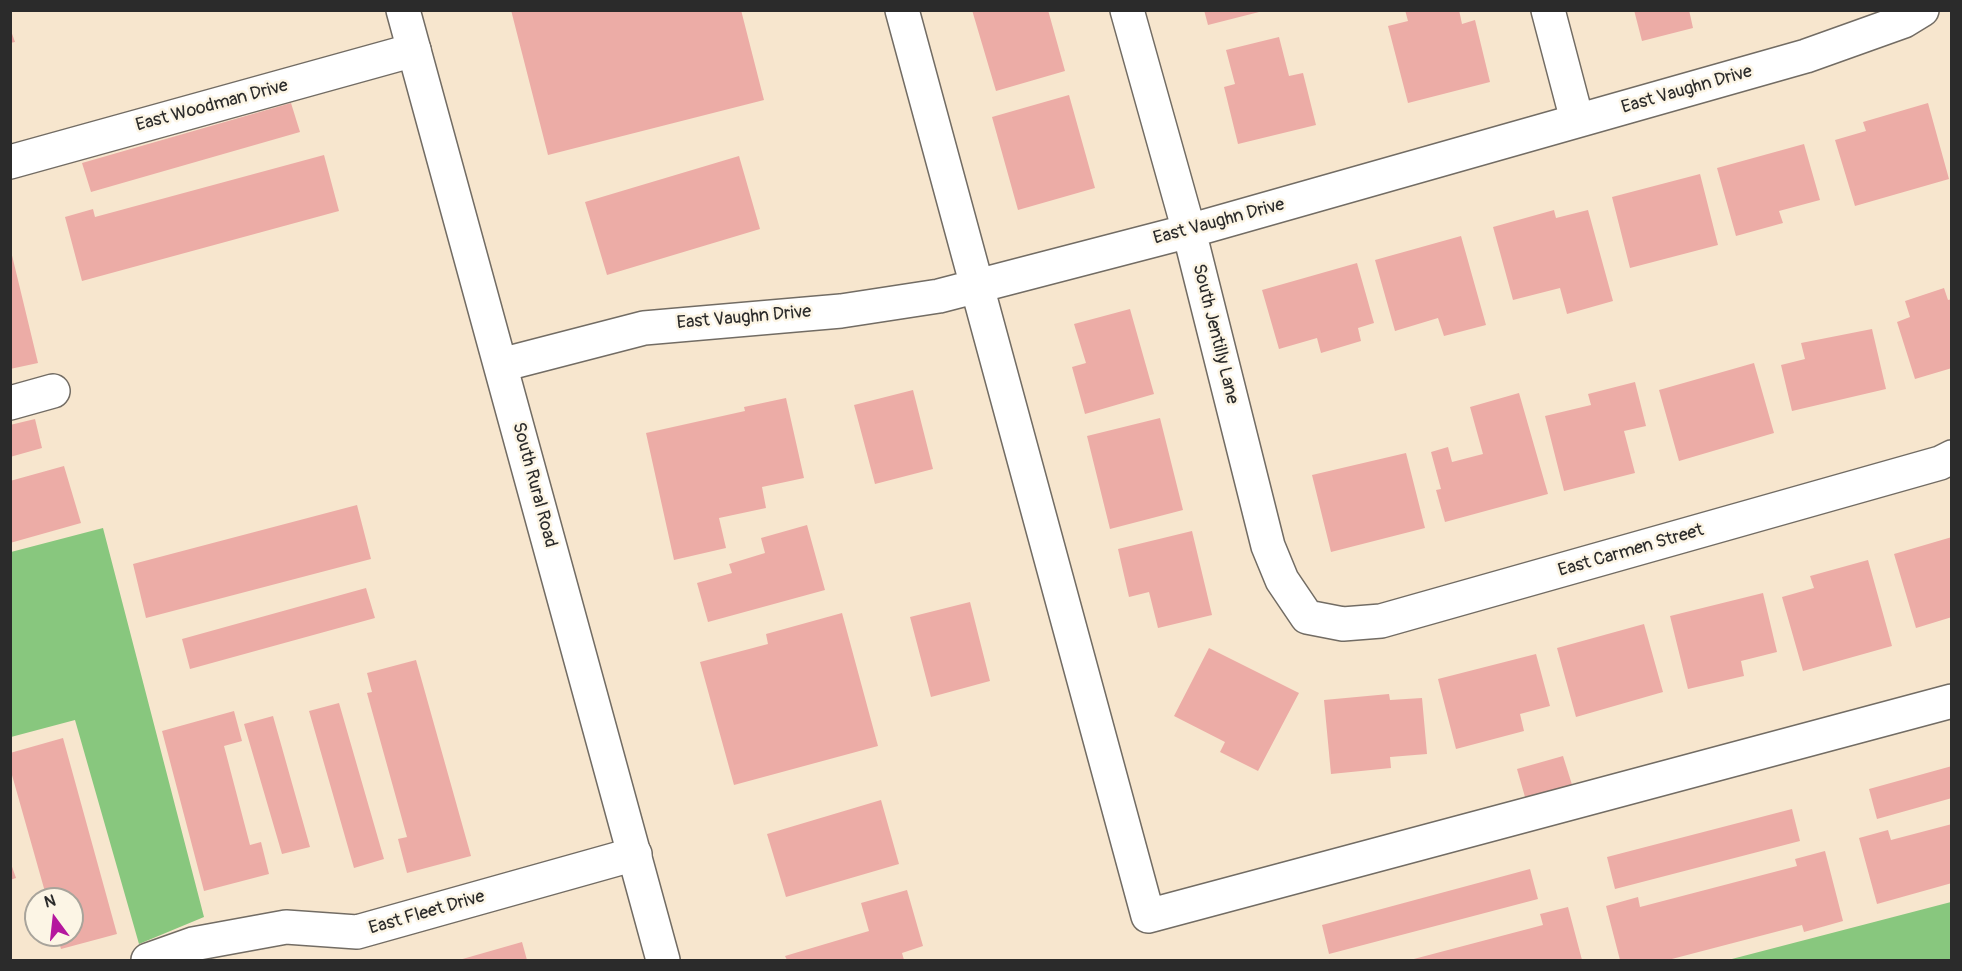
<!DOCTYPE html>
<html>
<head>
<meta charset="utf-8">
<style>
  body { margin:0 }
  #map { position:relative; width:1962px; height:971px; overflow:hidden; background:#f7e6ce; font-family:Pangolin,sans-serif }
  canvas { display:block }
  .frame { position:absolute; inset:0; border:12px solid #2b2b2b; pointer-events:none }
  .north { position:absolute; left:24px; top:887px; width:60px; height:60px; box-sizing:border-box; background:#fcf5e5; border:2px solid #a8a49b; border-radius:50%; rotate:345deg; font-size:16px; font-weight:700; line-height:24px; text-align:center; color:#2b2b2b }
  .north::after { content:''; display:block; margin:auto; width:21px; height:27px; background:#b5179e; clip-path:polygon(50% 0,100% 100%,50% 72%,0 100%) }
</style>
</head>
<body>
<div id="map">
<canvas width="1962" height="971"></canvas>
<div class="frame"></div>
<div class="north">N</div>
</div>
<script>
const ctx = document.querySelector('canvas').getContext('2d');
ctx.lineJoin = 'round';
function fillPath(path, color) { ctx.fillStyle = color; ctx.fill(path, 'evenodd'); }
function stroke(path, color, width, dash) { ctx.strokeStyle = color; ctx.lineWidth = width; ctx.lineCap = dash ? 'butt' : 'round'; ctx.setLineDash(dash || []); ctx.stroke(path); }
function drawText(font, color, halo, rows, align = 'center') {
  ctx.font = font + ' Pangolin,sans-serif'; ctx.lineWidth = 5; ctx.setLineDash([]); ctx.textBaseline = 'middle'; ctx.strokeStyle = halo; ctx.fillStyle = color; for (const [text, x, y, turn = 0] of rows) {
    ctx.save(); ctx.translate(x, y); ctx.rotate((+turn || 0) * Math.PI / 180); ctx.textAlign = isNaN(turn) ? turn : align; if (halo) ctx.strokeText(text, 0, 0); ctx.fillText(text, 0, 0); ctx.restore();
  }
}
const green = new Path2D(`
  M103,528L204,917L139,944L75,720L11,737V552Z
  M1951,902V960H1728Z`);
const building = new Path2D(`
  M511,10H741L764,100L548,155Z
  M972,10H1048L1065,71L996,91Z
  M1204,10H1263V11L1208,25Z
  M1405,10H1459L1462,24L1475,20L1490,82L1408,103L1388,26L1408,21Z
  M1634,10H1689L1693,28L1642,41Z
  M10,28L15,42L10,43Z
  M1279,37L1289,76L1303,73L1316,125L1238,144L1224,87L1235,84L1226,50Z
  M1069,95L1095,188L1018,210L992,117Z
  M291,103L300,132L91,192L82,163Z
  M1928,103L1949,179L1855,206L1835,140L1866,131L1863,122Z
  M1804,144L1820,200L1779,211L1783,223L1736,236L1717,168Z
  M324,155L339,211L82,281L65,217L93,209L95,217Z
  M739,156L760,229L607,275L585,202Z
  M1700,174L1718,245L1630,268L1612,197Z
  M1554,210L1556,218L1588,210L1613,301L1567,314L1560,288L1513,300L1493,227Z
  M1461,236L1486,325L1444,336L1438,318L1395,331L1375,260Z
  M10,247L38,363L10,369Z
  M1357,263L1374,323L1358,328L1361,341L1321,353L1317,338L1279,349L1262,290Z
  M1944,288L1948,300L1952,299V368L1915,379L1897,322L1910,317L1905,301Z
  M1130,309L1154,394L1085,414L1072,367L1086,363L1074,324Z
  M1872,329L1886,389L1792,411L1781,365L1805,359L1801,343Z
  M1754,363L1774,433L1679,461L1659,390Z
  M1635,382L1646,426L1624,431L1635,473L1564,491L1545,416L1591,405L1588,394Z
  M913,390L933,469L875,484L854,405Z
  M1519,393L1548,494L1445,522L1436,490L1441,489L1431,452L1448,447L1452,462L1483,454L1470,407Z
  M786,398L804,478L762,487L766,508L719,518L726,548L674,560L646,433L745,411L744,407Z
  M1160,418L1183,510L1110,529L1087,436Z
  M35,419L42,448L10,457V425Z
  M1406,453L1425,528L1331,552L1312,475Z
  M64,466L81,523L10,543V481Z
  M357,505L371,559L146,618L133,564Z
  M807,525L825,590L708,622L697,583L732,573L729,564L765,553L761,538Z
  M1192,531L1212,615L1158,628L1149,592L1129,597L1118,549Z
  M1952,537V617L1916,628L1894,554Z
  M1868,560L1892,646L1803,671L1782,597L1814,588L1810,576Z
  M366,588L375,618L190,669L182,639Z
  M1763,593L1777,652L1741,661L1744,676L1688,689L1670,616Z
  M970,602L990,681L931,697L910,617Z
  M842,613L878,746L734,785L700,662L768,644L766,634Z
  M1644,624L1663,692L1576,717L1557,648Z
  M1209,648L1299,693L1258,771L1220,752L1225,742L1174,716Z
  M1536,654L1550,706L1520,714L1524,731L1456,749L1438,679Z
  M416,660L471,856L407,873L398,839L407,837L367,693L372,692L367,673Z
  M1389,694L1390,700L1422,698L1427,754L1390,757L1391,768L1331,774L1324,700Z
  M339,703L384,859L354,868L309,711Z
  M234,711L242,741L224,746L250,845L261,842L269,874L204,891L162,731Z
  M273,716L310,847L282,854L244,724Z
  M63,738L117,934L61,949L57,935H72V899H47L10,768V753Z
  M1563,756L1574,791L1527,804L1517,769Z
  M1952,766V798L1877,819L1869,789Z
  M881,800L899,864L786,897L767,834Z
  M1792,809L1800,841L1615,889L1607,857Z
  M1952,824V883L1877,904L1859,838L1888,830L1891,840Z
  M1825,851L1843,921L1804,932L1802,925L1668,960H1620L1606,906L1638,897L1640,907L1797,866L1795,859Z
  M10,861L16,878L10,880Z
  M1530,869L1538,899L1329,954L1322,925Z
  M907,890L923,946L902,953L904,960H787L785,956L869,931L861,903Z
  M1568,907L1582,960H1410L1543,925L1540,914Z
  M522,942L527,960H459Z`);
const minor = new Path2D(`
  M902,10L1148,916L1952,701
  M1127,10L1189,231L1268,546L1282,580L1307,617L1343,624L1381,621L1940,463L1952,457
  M1548,10L1577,120
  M10,162L414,50
  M501,365L644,328L841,311L939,296L1189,231L1806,56L1904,21L1922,10
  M10,403L53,391
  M148,960L193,944L286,927L357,932L635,854`);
const major = new Path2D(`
  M403,10L663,960`);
const streetNames = [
  ["East Vaughn Drive",1687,90,-16],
  ["East Woodman Drive",212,106,-15],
  ["East Vaughn Drive",1219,222,-15],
  ["East Vaughn Drive",744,318,-5],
  ["South Jentilly Lane",1215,334,76],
  ["South Rural Road",534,485,75],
  ["East Carmen Street",1631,551,-16],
  ["East Fleet Drive",427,913,-16]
];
fillPath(green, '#88c77e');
fillPath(building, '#ecaca6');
stroke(minor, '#726c64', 36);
stroke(major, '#726c64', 36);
stroke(minor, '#fff', 33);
stroke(major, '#fff', 33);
drawText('18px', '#2b2b2b', '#fcf5e5', streetNames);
</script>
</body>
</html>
